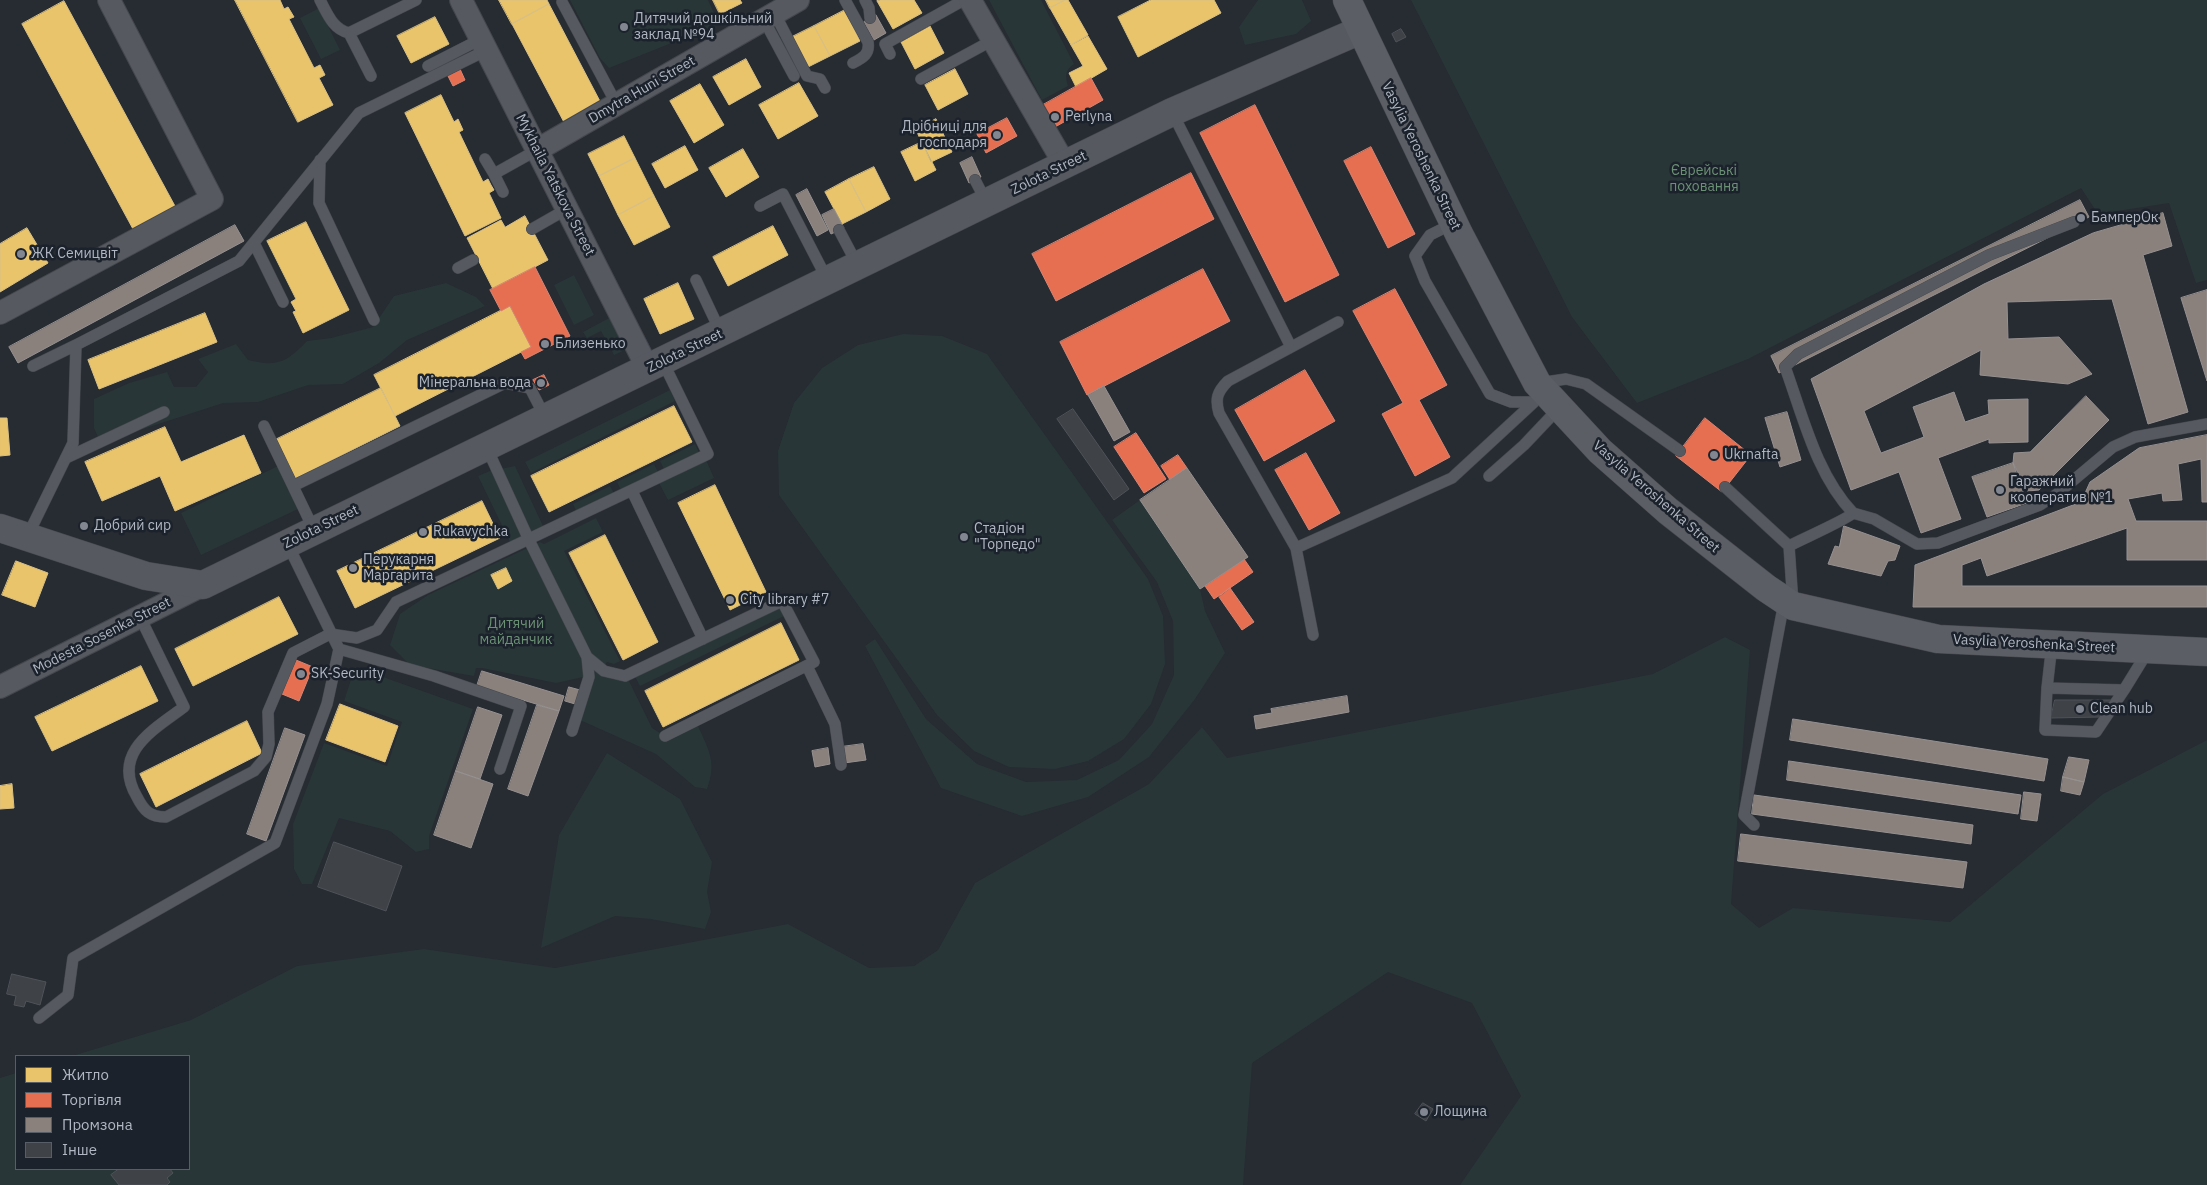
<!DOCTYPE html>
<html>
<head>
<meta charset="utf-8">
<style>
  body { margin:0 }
  #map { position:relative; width:2207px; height:1185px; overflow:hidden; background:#272b32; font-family:"IBM Plex Sans",sans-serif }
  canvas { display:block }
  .legend { position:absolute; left:15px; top:1055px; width:175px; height:115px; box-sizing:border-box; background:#1c222b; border:1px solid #585e68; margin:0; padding:6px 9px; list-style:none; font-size:15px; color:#b1b7c3 }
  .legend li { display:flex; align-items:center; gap:10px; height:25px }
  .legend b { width:25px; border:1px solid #585e68 }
</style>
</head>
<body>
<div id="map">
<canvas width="2207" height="1185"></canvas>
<ul class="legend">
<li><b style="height:14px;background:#e9c46a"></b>Житло</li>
<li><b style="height:14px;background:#e76f51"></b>Торгівля</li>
<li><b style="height:14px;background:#8a817c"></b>Промзона</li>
<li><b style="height:14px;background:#3f4348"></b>Інше</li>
</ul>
</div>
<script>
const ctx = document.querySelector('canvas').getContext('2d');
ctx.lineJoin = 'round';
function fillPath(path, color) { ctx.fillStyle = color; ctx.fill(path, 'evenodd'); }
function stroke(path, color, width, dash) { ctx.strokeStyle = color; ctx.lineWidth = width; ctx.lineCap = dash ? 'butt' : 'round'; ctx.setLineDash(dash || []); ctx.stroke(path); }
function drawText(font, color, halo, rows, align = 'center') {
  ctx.font = font + ' "IBM Plex Sans",sans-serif'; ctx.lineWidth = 5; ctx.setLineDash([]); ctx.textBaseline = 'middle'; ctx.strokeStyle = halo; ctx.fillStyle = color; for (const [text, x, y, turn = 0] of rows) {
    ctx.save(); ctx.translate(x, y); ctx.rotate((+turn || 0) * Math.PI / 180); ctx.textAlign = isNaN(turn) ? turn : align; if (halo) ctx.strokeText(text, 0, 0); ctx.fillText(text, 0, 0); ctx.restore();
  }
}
const green = new Path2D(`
  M570,0H708L719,24L609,68L600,58Z
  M989,0H1041L1074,64C1065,70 1065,76 1068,86L1042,100Z
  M1258,0H1302L1311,21L1296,34L1245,45L1239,27Z
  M1411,0H2207V280L2196,283L2169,203L2098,214L2081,188L1748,359L1637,403L1572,317Z
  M319,8L340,50L321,59L300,18Z
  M574,275L594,315L574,325L554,285Z
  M446,283L476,297L485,306L407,340L379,363L343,384L308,385L258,402L223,403L140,430L98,437L94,428V399L129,383L167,372L174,387H196L208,372L198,359L236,344L248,360C277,367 286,363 307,341L331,338L373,327L394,296Z
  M609,318L625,350L614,355L601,331L587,338L583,332Z
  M903,334L942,336L987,354L1148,579L1163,616L1165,664L1151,704L1124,739L1088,761L1055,769L1009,767L974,751L937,715L779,495L778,451L794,403L822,368L858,345Z
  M670,390L675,401L531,473L525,462Z
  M695,444L700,455L665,471L660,461Z
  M706,460L714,478L668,500L659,483Z
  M654,464L659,474L622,492L617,482Z
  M278,466L298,509L201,555L181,513Z
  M515,466L543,526L530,532L500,469Z
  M492,470L524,535L510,542L478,476Z
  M610,486L615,495L577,513L573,504Z
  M1140,500L1200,589L1205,611L1225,653L1195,699L1149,757L1088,797L1022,816L941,788L865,646L875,639L926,719L977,764L1026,782L1077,780L1119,760L1152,724L1174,675L1173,621L1157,582L1112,520Z
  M596,518L603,532L564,551L620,661L614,664L607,662L603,668L597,670L629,681L652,728L668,738L698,726C709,751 717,762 707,789L695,787L656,754L580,720L588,700L592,665L589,664L583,677L556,683L482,668H476L474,676L410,665L390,645L400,614L428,595L540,542L544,544Z
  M778,605L784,616L640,686L634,675Z
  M1725,637L1750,650L1731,904L1759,928L1793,908L1950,922L2103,794L2207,740V1185H1460L1521,1096L1472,1003L1388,972L1252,1063L1243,1185H0V1078L16,1073V1169H189V1056H72L191,1020L297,966L424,949L555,968L788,924L869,968L914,966L938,950L975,883L1149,784L1202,727L1227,758L1653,674Z
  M355,667L473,709L429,836V849L416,852L390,831L339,818L312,884H302L294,869L293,824L324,743L387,766L402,722L344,701Z
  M607,753L680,799L712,862L707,892L711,912L705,929L651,919L615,916L541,948L559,835Z`);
const homes = new Path2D(`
  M235,0H280L284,9L288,7L294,17L289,19L314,68L320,65L325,75L319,78L333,105L298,122Z
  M499,0H547L549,4L512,24Z
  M713,0H740L742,3L720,14Z
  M880,0H914L922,13L893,29L877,1Z
  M1046,0H1065L1050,8Z
  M1065,0H1068L1088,35L1071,45L1050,8Z
  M1151,0H1214L1221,13L1138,57L1118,17Z
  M64,1L182,219L140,242L22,24Z
  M549,4L603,107L566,126L512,24Z
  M845,10L860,41L830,56L814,26Z
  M435,17L449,44L411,63L397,36Z
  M814,26L830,56L806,68L790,38Z
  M930,26L944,53L915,69L901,42Z
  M1088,36L1107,69L1076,87L1069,73L1083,66L1071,45Z
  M746,59L761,87L729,105L713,77Z
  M955,69L968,94L938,110L925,85Z
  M799,83L818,116L778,139L759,105Z
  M700,84L724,125L694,143L670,101Z
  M441,95L454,122L458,119L463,130L459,132L483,182L488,179L491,185L494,190L489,193L501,218L465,236L405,113Z
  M936,119L952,152L931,162L916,130Z
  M624,136L635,158L599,176L588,154Z
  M922,142L936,170L915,181L901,152Z
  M685,146L698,170L665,188L652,164Z
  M743,149L759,177L726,197L709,168Z
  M635,158L654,196L618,215L599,176Z
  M874,167L890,199L866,212L849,179Z
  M849,179L866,212L842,224L825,192Z
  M654,196L670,227L634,245L618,215Z
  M525,216L548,260L493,289L467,238L501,220L505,227Z
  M306,222L349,310L303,333L293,312L296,311L291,302L296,299L267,241Z
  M773,226L788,255L728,286L713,257Z
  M27,228L48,263L0,292V244Z
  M678,283L694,319L660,334L644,299Z
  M510,306L531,347L395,416L374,375Z
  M205,313L217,342L99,389L88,360Z
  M381,388L400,426L292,480L273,441Z
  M674,406L692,442L549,512L531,476Z
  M0,418H7L10,455L0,456Z
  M165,427L181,462L244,435L261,473L175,511L160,476L102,501L85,462Z
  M715,485L766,592L730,610L678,503Z
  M482,501L500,538L355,608L337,571Z
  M605,535L658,642L623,660L569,553Z
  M16,561L48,573L35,607L2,595Z
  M506,568L512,581L498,589L491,575Z
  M279,597L298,634L193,686L175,649Z
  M781,623L799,660L663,727L645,691Z
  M141,666L158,701L52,751L35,717Z
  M340,704L398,726L385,762L326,740Z
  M247,721L262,753L156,807L140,774Z
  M12,784L14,808L0,809V786Z`);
const shops = new Path2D(`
  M460,69L465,80L453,86L448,76Z
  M1091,78L1103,100L1055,127L1043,105Z
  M1255,105L1339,275L1285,302L1200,133Z
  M1007,118L1017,136L986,153L977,134Z
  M1371,147L1415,234L1388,248L1344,161Z
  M1191,173L1214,219L1056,301L1032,254Z
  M535,267L570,336L525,359L521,352L531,347L510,306L501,311L490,290Z
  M1203,269L1230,321L1087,395L1060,342Z
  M1395,289L1447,385L1419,400L1450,457L1415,476L1382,414L1403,403L1353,311Z
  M1305,370L1335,421L1264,461L1235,410Z
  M544,375L549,385L539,390L533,380Z
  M1705,418L1751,455L1722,492L1676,456Z
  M1136,433L1166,479L1144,493L1114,447Z
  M1306,453L1340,513L1309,530L1275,470Z
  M1178,455L1187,468L1170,480L1161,466Z
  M1244,559L1253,572L1214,599L1205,586Z
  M1230,588L1254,622L1242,630L1219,597Z
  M296,660L313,667L299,701L282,694Z`);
const industry = new Path2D(`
  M876,15L886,33L874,40L864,22Z
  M972,157L981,177L969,183L960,163Z
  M807,189L828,230L817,236L796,195Z
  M2080,200L2089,217L1779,373L1771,356Z
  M834,209L844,228L831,234L822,215Z
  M2163,213L2172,246L2143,255L2188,412L2148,424L2112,299L2007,302L2008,339L2059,337L2092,374L2068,384L1980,375L1981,350L1864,411L1881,453L1924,437L1913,407L1954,392L1965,422L1989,414L1988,400L2028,399V442L1989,443V439L1938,458L1961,519L1921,533L1899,472L1851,490L1811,379L1984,284L2093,233Z
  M235,225L244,241L18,363L9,347Z
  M2207,290V381L2181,298Z
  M1104,386L1130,432L1114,441L1088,395Z
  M2086,396L2109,420L2039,490L2027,491L2013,463L2014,453L2030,452Z
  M1787,412L1801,460L1780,467L1765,418Z
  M2207,435V502H2202L2201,459L2178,464L2182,500L2163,501L2162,493L2128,499L2136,521H2207V560H2127V528L1987,576L1981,558L1962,565V586H2207V607H1913L1915,565L2081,502L2090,482L2139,448Z
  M2013,463L2027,503L1987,517L1972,477Z
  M1187,468L1248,557L1200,589L1140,500Z
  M1844,526L1900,546L1895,560L1888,561L1881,576L1828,564L1835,546L1839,547Z
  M482,671L564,696L559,711L477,686Z
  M569,687L580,690L575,704L565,701Z
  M1347,696L1349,712L1256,729L1254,716L1272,713L1271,709Z
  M537,705L559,711L528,796L508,789Z
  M478,707L502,715L480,779L456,771Z
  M1793,719L2048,759L2044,781L1790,740Z
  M285,728L305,735L266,841L247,834Z
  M863,744L866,760L844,763L841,747Z
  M828,748L830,764L815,767L812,751Z
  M2069,757L2089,760L2084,782L2063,777Z
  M1789,761L2021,795L2018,814L1787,780Z
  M456,771L493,784L471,848L434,835Z
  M2063,777L2084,782L2080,795L2061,791Z
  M2024,792L2041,794L2037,821L2021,819Z
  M1754,795L1973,825L1971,844L1752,814Z
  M1741,834L1967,862L1963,888L1738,861Z`);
const building = new Path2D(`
  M1401,29L1406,37L1396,42L1392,34Z
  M1073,409L1129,489L1114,500L1057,419Z
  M2055,700H2114L2101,717L2051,718Z
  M334,842L402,866L386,911L318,887Z
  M12,974L46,982L40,1005L26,1001L24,1007L14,1005L16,996L7,994Z
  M1423,1103L1433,1109L1426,1121L1415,1114Z
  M119,1169H170L173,1173L167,1178L170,1182L167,1185H119L111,1175Z`);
const service = new Path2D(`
  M320,0C328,15 333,29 349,33L416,0
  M845,0L868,42C870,54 863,58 853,63
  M865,0L869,8L870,18
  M562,2L617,105
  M775,14L807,76L820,79L825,88
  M764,20L794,76
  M349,33L371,76
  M890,54L885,44L964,0
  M428,66L481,39
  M921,79L993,40
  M1172,112L1291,347
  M485,159L494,174
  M320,160L319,203L374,320
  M975,180L987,203
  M503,192L494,174L537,150
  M760,206L783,194L828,281
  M1454,223L1430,235L1415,256L1425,281L1490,394L1511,402H1534
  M532,229L567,209
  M839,230L858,266
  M254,243L283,302
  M458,268L473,260
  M696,280L721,333
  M1338,322L1228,381C1217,392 1215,399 1219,413L1296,548L1452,478L1545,392
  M33,366L76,345
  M1539,383L1566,379L1586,384L1680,451
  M264,426L314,530
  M486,446L529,540L587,657L589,677L572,731
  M66,458L164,412
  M1489,476L1524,445L1560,407
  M293,486L505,383L530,388L545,417
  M1725,487L1789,546L1793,604
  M632,491L703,639
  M1853,513C1816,474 1803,416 1785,367L1798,354L1989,255L2074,222
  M27,537L73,443L76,345L239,261L359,113L487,50
  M287,543L339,649L434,676L521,706L500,769
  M1789,546C1800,540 1848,519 1853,513L1874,519L1917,544L1938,543L2040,505L2057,494L2113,447L2135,437L2207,424
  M1296,548L1313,635
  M140,617L184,707C153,730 111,753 137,797C144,811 150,817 166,817L254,771L266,757L269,744L268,712L293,653L330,634L357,638L377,630L396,602L708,454L663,362
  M2052,644L2047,688L2124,690L2148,651
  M587,657L604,671L625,676L782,601L814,662L665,736
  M807,666L835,724L841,765
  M2047,688L2045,730L2096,732L2124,690
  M1754,825L1744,815L1784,602
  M39,1018L68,995L73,958L275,843L327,704L339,649`);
const minor = new Path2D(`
  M461,0L648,369
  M970,0L1065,165
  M537,150L798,0
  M0,313L212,199L109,0
  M0,687L203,585`);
const tertiary = new Path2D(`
  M0,528L146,576L203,585L1172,112L1361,30`);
const secondary = new Path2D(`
  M1347,0L1459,234L1537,383L1600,451L1668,511L1766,588L1793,606L1938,639L2207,652`);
const markers = [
  [624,27,5,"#818690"],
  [1055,117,5,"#818690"],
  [997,135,5,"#818690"],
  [2081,218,5,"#818690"],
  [21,254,5,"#818690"],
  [545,344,5,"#818690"],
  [541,383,5,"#818690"],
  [1714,455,5,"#818690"],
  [2000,490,5,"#818690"],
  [84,526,5,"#818690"],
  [423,532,5,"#818690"],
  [964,537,5,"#818690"],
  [353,568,5,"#818690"],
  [730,600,5,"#818690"],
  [301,674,5,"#818690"],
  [2080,709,5,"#818690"],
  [1424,1112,5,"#818690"]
];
const poiNames = [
  ["Дитячий дошкільний",634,19],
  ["заклад №94",634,35],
  ["Perlyna",1065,117],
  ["Дрібниці для",987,127,"right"],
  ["господаря",987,143,"right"],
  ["БамперОк",2091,218],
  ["ЖК Семицвіт",31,254],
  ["Близенько",555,344],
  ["Мінеральна вода",531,383,"right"],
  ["Ukrnafta",1724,455],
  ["Гаражний",2010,482],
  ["кооператив №1",2010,498],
  ["Добрий сир",94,526],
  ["Стадіон",974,529],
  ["\"Торпедо\"",974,545],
  ["Rukavychka",433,532],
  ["Перукарня",363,560],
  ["Маргарита",363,576],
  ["City library #7",740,600],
  ["SK-Security",311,674],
  ["Clean hub",2090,709],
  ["Лощина",1434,1112]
];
const streetNames = [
  ["Dmytra Huni Street",642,90,-30],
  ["Vasylia Yeroshenka Street",1421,156,64],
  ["Zolota Street",1049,173,-26],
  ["Mykhaila Yatskova Street",555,185,63],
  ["Zolota Street",685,351,-26],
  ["Vasylia Yeroshenka Street",1656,497,41],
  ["Zolota Street",321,527,-26],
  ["Modesta Sosenka Street",102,636,-27],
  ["Vasylia Yeroshenka Street",2034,644,3]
];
const parkNames = [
  ["Єврейські",1704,171],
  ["поховання",1704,187],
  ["Дитячий",516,624],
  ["майданчик",516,640]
];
fillPath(green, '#283638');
fillPath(homes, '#e9c46a');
stroke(homes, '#d8c085', 1);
fillPath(shops, '#e76f51');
stroke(shops, '#d78573', 1);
fillPath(industry, '#8a817c');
stroke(industry, '#969191', 1);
fillPath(building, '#3f4348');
stroke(building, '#4f5359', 1);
stroke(service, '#44474d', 12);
stroke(minor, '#44474d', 24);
stroke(tertiary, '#44474d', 29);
stroke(secondary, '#44474d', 29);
stroke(service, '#565960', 11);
stroke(minor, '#565960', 22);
stroke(tertiary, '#565960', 28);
stroke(secondary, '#5b5e64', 28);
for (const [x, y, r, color] of markers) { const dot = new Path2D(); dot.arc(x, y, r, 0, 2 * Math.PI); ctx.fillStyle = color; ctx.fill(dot); stroke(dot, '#1c222b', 2); }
drawText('14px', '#b1b7c3', '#1c222b', poiNames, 'left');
drawText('14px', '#b1b7c3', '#1c222b', streetNames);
drawText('14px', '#6b9175', '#1c222b', parkNames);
</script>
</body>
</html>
